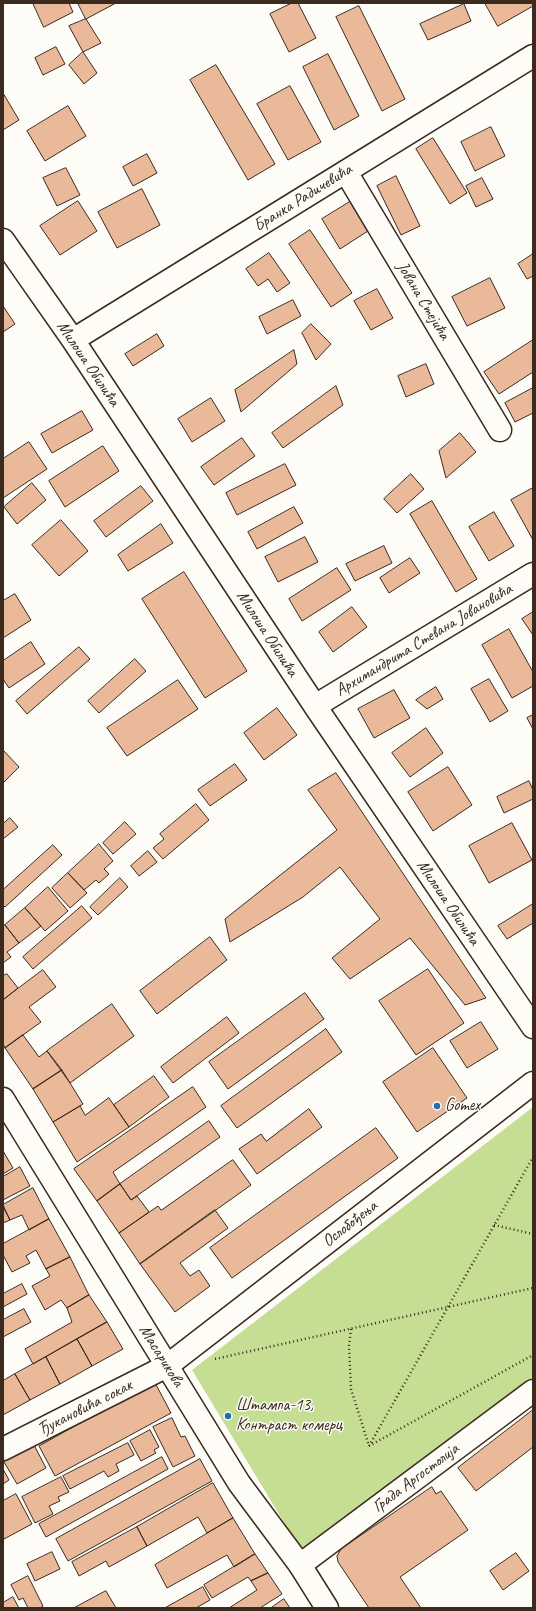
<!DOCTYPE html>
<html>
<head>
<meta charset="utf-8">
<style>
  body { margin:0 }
  #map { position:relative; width:536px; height:1611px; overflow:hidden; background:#fdfcf7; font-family:Caveat,sans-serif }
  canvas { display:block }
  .frame { position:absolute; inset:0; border:4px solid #3b2a1e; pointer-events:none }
</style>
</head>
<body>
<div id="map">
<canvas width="536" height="1611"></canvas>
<div class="frame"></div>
</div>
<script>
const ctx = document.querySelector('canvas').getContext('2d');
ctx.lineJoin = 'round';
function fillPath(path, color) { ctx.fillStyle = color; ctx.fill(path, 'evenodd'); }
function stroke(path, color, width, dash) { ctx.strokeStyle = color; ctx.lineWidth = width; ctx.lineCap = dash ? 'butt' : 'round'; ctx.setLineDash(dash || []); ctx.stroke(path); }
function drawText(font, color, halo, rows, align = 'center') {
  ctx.font = font + ' Caveat,sans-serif'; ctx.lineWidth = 3; ctx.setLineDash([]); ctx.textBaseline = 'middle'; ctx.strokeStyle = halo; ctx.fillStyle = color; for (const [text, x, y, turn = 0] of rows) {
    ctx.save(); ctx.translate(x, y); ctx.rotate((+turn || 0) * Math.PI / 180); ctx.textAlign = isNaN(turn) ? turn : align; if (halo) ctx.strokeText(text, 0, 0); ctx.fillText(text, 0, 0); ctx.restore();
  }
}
const green = new Path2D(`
  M533,1107V1382L306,1559L192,1370Z`);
const building = new Path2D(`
  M33,3H69L73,12L44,27Z
  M78,3H116L86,19Z
  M292,3H298L316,38L289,52L270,14Z
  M485,3H533V6L498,26Z
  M464,4L471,21L428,40L420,24Z
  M359,6L405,99L382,111L336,17Z
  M86,19L101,43L83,52L69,26Z
  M56,47L65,64L43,75L35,58Z
  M83,52L97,73L84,84L69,65Z
  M328,54L359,116L334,130L303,67Z
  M216,65L275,164L248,180L190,80Z
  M290,86L321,142L288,160L257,104Z
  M3,93L19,120L3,130Z
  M68,106L86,136L45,161L27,131Z
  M491,127L505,156L475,171L461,142Z
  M433,138L467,193L450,204L416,149Z
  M147,154L157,173L133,186L123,167Z
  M66,168L80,195L57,206L43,178Z
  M396,176L420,226L401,235L377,186Z
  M482,178L493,199L476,207L466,186Z
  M142,189L160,225L117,248L98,212Z
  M353,200L371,229L340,249L322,219Z
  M78,201L97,231L60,255L40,226Z
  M310,230L352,293L331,307L289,244Z
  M269,253L290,283L277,292L268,279L258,286L246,269Z
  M533,254V276L527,279L518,264Z
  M490,278L505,308L467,326L452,297Z
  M377,289L393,318L371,330L354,301Z
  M293,300L301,316L267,334L259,317Z
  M3,306L15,324L3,332Z
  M311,324L331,344L316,360L302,333Z
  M157,334L164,346L133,366L125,354Z
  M533,340V372L499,394L484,372Z
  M294,350L297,364L241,412L235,390Z
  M426,364L434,384L406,397L398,376Z
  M336,386L343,405L283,448L272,433Z
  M533,388V413L515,422L505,403Z
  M211,398L225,421L192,442L178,419Z
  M82,411L93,430L52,453L41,434Z
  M460,433L476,452L446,478L439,451Z
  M242,438L255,456L214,485L201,467Z
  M29,442L47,469L3,498V459Z
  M103,446L119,471L65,507L49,481Z
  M285,464L296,485L237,515L226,493Z
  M411,474L424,489L397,513L384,499Z
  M32,483L46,500L17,524L4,507Z
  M141,486L153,501L106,537L94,521Z
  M533,488V540L511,500Z
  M432,501L477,579L456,592L410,514Z
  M294,507L303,523L257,549L248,532Z
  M494,512L514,546L489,561L469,527Z
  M61,520L88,551L59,576L32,545Z
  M161,524L173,543L128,571L118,555Z
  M305,537L318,562L278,582L265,557Z
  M384,546L392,563L355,581L346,564Z
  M410,558L420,573L389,593L380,578Z
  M337,568L351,590L302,621L289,599Z
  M184,572L247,671L205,698L142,599Z
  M15,594L31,620L3,638V601Z
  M352,607L367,627L333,652L319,632Z
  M533,612V635L522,619Z
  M509,629L533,672V686L512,698L482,645Z
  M31,642L45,664L9,688L3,679V661Z
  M79,647L90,659L27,714L16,701Z
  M135,659L146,671L99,713L88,701Z
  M489,679L508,711L490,722L471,689Z
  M178,680L198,709L127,756L107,728Z
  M436,687L443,699L427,709L416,700Z
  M394,690L410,718L374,738L358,709Z
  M277,708L297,735L264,760L244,733Z
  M533,715V729L527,718Z
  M426,728L443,753L410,777L392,753Z
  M3,750L19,767L3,783Z
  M235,764L247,780L210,806L198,790Z
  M448,767L472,805L433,831L408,792Z
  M336,773L486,998L465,1005L410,938L350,979L332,958L380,919L340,867L303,897L230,942L225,919L337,830L308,790Z
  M529,781L533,790V799L504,813L497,797Z
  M196,804L209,820L163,859L153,848L164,839L160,834Z
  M10,818L18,827L3,839V824Z
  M125,822L136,834L113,854L103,843Z
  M512,823L532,860L489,883L469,846Z
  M99,844L113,861L104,869L109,874L99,883L96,880L84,890L68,873Z
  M53,845L62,855L5,907L3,905V890Z
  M148,851L157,862L139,876L131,866Z
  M68,873L87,893L70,908L52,888Z
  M120,878L128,887L98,915L90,907Z
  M48,887L68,911L45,931L25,908Z
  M533,904V923L507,939L498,926Z
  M82,906L92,918L33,969L23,957Z
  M25,908L41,926L19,943L5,925Z
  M5,925L19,943L7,952L11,957L3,963V927Z
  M210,937L227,960L157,1014L140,991Z
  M428,969L464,1023L416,1055L379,1001Z
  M43,970L56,987L29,1007L41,1022L5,1048L3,1044V1000Z
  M7,974L18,988L3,1000V976Z
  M305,993L324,1019L228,1089L209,1062Z
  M112,1004L134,1036L70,1083L47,1051Z
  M227,1017L239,1033L173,1083L161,1067Z
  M481,1022L498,1049L467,1068L450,1041Z
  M326,1029L342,1052L237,1128L221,1106Z
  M23,1035L39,1057L47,1051L62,1070L33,1089L5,1048Z
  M433,1048L467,1098L417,1132L383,1082Z
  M62,1070L83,1104L53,1122L33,1089Z
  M154,1076L169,1097L129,1127L114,1105Z
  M193,1087L206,1107L113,1172L120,1184L97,1201L74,1169Z
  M109,1098L129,1127L77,1162L53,1122L80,1106L85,1115Z
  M309,1109L322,1127L257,1174L239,1149L261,1134L266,1141Z
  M209,1121L220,1137L131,1200L120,1184Z
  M376,1128L398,1158L232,1278L210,1248Z
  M3,1151L13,1168L3,1174Z
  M233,1160L251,1185L140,1264L119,1233L158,1206L161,1210Z
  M20,1167L30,1186L3,1200V1177Z
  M120,1184L131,1200L137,1196L149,1212L119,1233L97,1201Z
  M33,1188L49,1219L29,1230L22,1215L10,1220L3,1205Z
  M3,1207L10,1220L3,1223Z
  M215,1210L228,1228L180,1263L190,1276L199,1270L210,1286L175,1312L140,1264Z
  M49,1219L70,1257L46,1269L36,1250L26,1256L30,1263L12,1272L3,1255V1244Z
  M70,1257L89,1295L67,1308L61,1300L45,1310L32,1286L50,1276L46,1269Z
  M22,1284L27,1294L3,1307V1294Z
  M89,1295L107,1322L33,1364L25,1349L72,1322L67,1308Z
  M24,1309L31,1322L3,1337V1320Z
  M107,1322L123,1349L92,1366L77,1339Z
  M77,1339L92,1366L60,1384L46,1357Z
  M46,1357L60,1384L30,1400L15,1374Z
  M15,1374L30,1400L3,1415V1381Z
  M153,1379L171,1413L55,1476L39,1446L87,1419L85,1416Z
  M533,1410V1447L476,1491L458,1468Z
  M172,1418L181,1437L185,1436L195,1456L173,1467L153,1427Z
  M150,1430L159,1447L154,1450L156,1453L141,1461L130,1441Z
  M128,1443L134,1455L116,1464L119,1471L108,1477L104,1471L70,1489L63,1476Z
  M34,1445L46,1468L17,1484L4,1462Z
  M162,1457L168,1469L46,1537L39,1524Z
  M200,1459L212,1481L68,1561L56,1539Z
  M3,1469L9,1480L3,1484Z
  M61,1477L69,1492L58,1497L60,1501L49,1506L53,1514L35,1523L22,1497Z
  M213,1483L233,1518L207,1533L198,1517L147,1546L137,1527Z
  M432,1487L436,1494L441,1491L468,1530L400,1577L421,1608H369L338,1562L337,1556L341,1549Z
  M16,1494L32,1524L4,1539L3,1536V1501Z
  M233,1518L255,1554L234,1567L227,1555L167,1588L155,1565Z
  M137,1527L147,1546L109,1567L106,1561L79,1576L72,1562Z
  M52,1552L60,1569L35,1581L27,1564Z
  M516,1553L529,1571L503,1590L490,1571Z
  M255,1554L268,1573L251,1581L248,1577L212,1598L204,1585Z
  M268,1573L282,1594L260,1608H229L257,1590L251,1581Z
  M28,1576L43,1606L40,1608H28L23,1598L19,1600L11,1585Z
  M203,1587L210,1600L196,1608H165Z
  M106,1591L116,1608H74Z
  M13,1597L19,1608H3V1603Z
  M284,1599L290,1608H271Z`);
const path = new Path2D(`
  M494,1225L533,1234
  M351,1329L349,1346L351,1389L369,1446
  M215,1359L533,1288
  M369,1446L533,1157
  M369,1446L533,1355`);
const street = new Path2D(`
  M346,172L500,430
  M3,240L73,340L315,706L533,1027
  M73,340L533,56
  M315,706L533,574
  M3,1449L167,1366L533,1083
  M300,1565L533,1391`);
const secondary = new Path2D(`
  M3,1099L239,1483L300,1565L327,1608`);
const markers = [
  [437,1106,4,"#1f6fb2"],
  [228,1416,4,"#1f6fb2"]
];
const streetNames = [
  ["Бранка Радичевића",303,198,-32],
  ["Јована Стејића",423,301,59],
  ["Милоша Обилића",88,364,56],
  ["Милоша Обилића",267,634,57],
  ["Архимандрита Стевана Јовановића",424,640,-31],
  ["Милоша Обилића",448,903,56],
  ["Ослобођења",350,1224,-38],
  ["Масарикова",161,1356,58],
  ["Ђукановића сокак",85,1408,-27],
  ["Града Аргостолија",416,1478,-37]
];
const poiNames = [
  ["Gomex",445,1106],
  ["Штампа-13,",236,1406],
  ["Контраст комерц",236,1426]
];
fillPath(green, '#c6de94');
fillPath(building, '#e9b999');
stroke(building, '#3b2a1e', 1);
stroke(street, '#3b2a1e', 25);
stroke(secondary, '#3b2a1e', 25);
stroke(path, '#3b2a1e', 2.5, [1, 3]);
stroke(street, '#fdfcf7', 22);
stroke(secondary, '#fdfcf7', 22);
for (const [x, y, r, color] of markers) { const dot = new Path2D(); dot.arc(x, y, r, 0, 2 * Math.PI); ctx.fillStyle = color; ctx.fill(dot); stroke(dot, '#fdfcf7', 1.5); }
drawText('17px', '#3b2a1e', '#fdfcf7', streetNames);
drawText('17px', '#3b2a1e', '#fdfcf7', poiNames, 'left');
</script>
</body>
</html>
